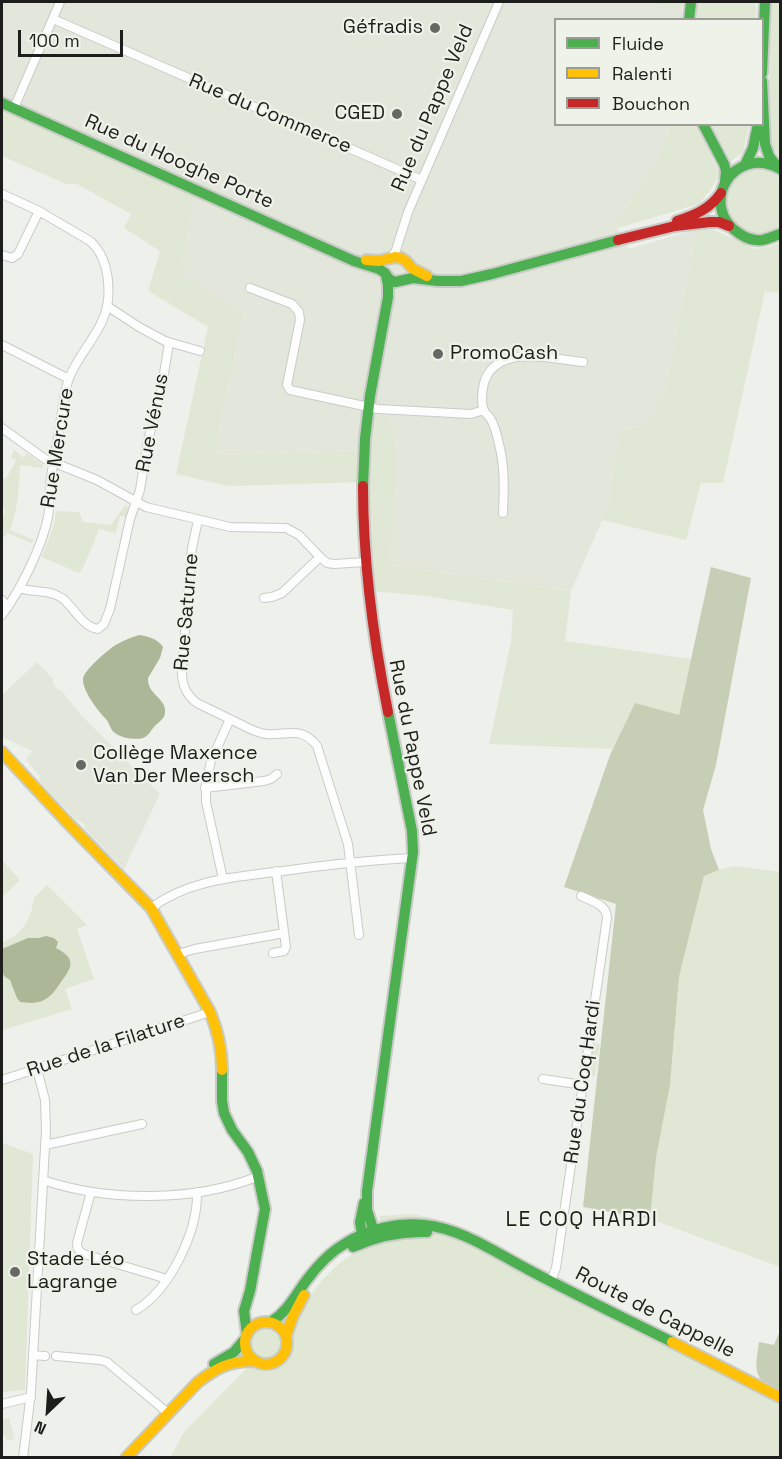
<!DOCTYPE html>
<html>
<head>
<meta charset="utf-8">
<style>
  body { margin:0 }
  #map { position:relative; width:782px; height:1459px; overflow:hidden; background:#eef0eb; font-family:"Space Grotesk",sans-serif }
  canvas { display:block }
  .frame { position:absolute; inset:0; border:3px solid #1d1e1b; pointer-events:none }
  .legend { position:absolute; left:554px; top:18px; width:210px; height:108px; box-sizing:border-box; background:#eff2e9; border:2px solid #9b9d97; margin:0; padding:8px 10px; list-style:none; font-size:18px; color:#1d1e1b }
  .legend li { display:flex; align-items:center; gap:12px; height:30px }
  .legend b { width:30px; border:2px solid #9b9d97 }
  .north { position:absolute; left:18px; top:1381px; width:60px; height:60px; -webkit-text-stroke:4px #eff2e9; paint-order:stroke; rotate:205deg; font-size:16px; font-weight:700; line-height:24px; text-align:center; color:#1d1e1b }
  .north::after { content:''; display:block; margin:auto; width:21px; height:27px; background:#1d1e1b; clip-path:polygon(50% 0,100% 100%,50% 72%,0 100%) }
  .scale { position:absolute; left:18px; top:30px; width:105px; height:27px; box-sizing:border-box; border:3px solid #1d1e1b; border-top:0; padding-left:8px; font-size:18px; line-height:21px; white-space:nowrap; color:#1d1e1b; -webkit-text-stroke:4px #eff2e9; paint-order:stroke }
</style>
</head>
<body>
<div id="map">
<canvas width="782" height="1459"></canvas>
<div class="frame"></div>
<ul class="legend">
<li><b style="height:8px;background:#4caf50"></b>Fluide</li>
<li><b style="height:8px;background:#ffc107"></b>Ralenti</li>
<li><b style="height:8px;background:#c62828"></b>Bouchon</li>
</ul>
<div class="north">N</div>
<div class="scale">100 m</div>
</div>
<script>
const ctx = document.querySelector('canvas').getContext('2d');
ctx.lineJoin = 'round';
function fillPath(path, color) { ctx.fillStyle = color; ctx.fill(path, 'evenodd'); }
function stroke(path, color, width, dash) { ctx.strokeStyle = color; ctx.lineWidth = width; ctx.lineCap = dash ? 'butt' : 'round'; ctx.setLineDash(dash || []); ctx.stroke(path); }
function drawText(font, color, halo, rows, align = 'center') {
  ctx.font = font + ' "Space Grotesk",sans-serif'; ctx.lineWidth = 4.5; ctx.setLineDash([]); ctx.textBaseline = 'middle'; ctx.strokeStyle = halo; ctx.fillStyle = color; for (const [text, x, y, turn = 0] of rows) {
    ctx.save(); ctx.translate(x, y); ctx.rotate((+turn || 0) * Math.PI / 180); ctx.textAlign = isNaN(turn) ? turn : align; if (halo) ctx.strokeText(text, 0, 0); ctx.fillText(text, 0, 0); ctx.restore();
  }
}
const built = new Path2D(`
  M2,2H642L682,9V19L556,20V124L671,125L670,129L652,169L615,223L629,249L697,229L665,390L646,425L620,431L608,507L571,591L389,565L396,482V454L358,451L227,455L214,452L244,313L180,274L197,182L2,95Z
  M37,662L54,680L52,682L57,689L62,691L80,714L160,794L124,869L84,828L85,824L75,819L39,781L40,776L26,760L32,751L2,737V695Z
  M9,1418L15,1439L7,1441L5,1435L2,1436L3,1425L2,1420Z`);
const green = new Path2D(`
  M642,2H683L682,9Z
  M697,2H756V19L694,20Z
  M771,2H780V157L774,150L768,126Z
  M2,95L197,182L180,274L244,313L214,452L227,455L357,451L361,415L388,417L396,454V482L389,565L571,591L565,641L691,659L679,716L635,704L613,749L489,744L511,642L513,610L426,596L373,591L367,519L368,482L229,486L176,474L208,327L148,291L160,251L124,228L131,214L77,184H66L2,156Z
  M671,125H696L720,174L711,189L699,204L618,228L615,223L652,169L670,129Z
  M711,125H749L743,152L731,161Z
  M756,170L769,171L780,178V225C736,260 700,180 756,170Z
  M710,228L755,249L769,247L780,242V293L765,291L723,483H701L686,540L602,520L608,507L620,431L646,425L665,390L697,229Z
  M14,449L24,458L26,453L43,465V468L20,465C19,487 18,509 10,530L34,540L32,543L7,533L5,537L2,535V519L5,511L2,501V477L6,479L16,460L11,457Z
  M126,504L128,508L126,517L120,516L116,533L99,529L84,566L79,573L42,557L54,525L56,511L79,512L83,522L111,525Z
  M2,860L20,880L2,897Z
  M736,866L780,872V1267L650,1219L656,1158L670,1085L679,977L704,876L719,870Z
  M47,885L87,925L77,929L94,979L65,989L72,1009L2,1030V943L16,935L25,925L31,913L34,898Z
  M592,1043L600,1044L595,1076L588,1075Z
  M2,1143L33,1154L25,1390L2,1392Z
  M413,1214C445,1219 473,1234 502,1247L500,1262L753,1390L759,1376L756,1367L759,1342L774,1345L780,1331V1457L170,1458L184,1432L250,1365C263,1371 278,1372 287,1360C295,1350 290,1339 294,1329C304,1300 326,1270 353,1254C363,1247 375,1244 387,1240L379,1216Z
  M250 1343a16 16 0 1 1 32 0a16 16 0 1 1-32 0Z`);
const forest = new Path2D(`
  M711,567L751,578L716,765L703,810L711,849L719,870L704,876L679,977L670,1085L656,1158L650,1219L583,1207L616,904L564,887L610,755L635,703L679,715Z
  M780,1331V1392C752,1378 755,1371 759,1342L774,1345Z`);
const water = new Path2D(`
  M139,635C148,636 158,639 163,647L160,658L148,678C147,695 167,698 165,713C164,720 158,722 154,727C151,730 149,735 145,737C139,741 120,738 115,733C110,730 110,723 105,718C98,711 82,690 83,679C84,670 107,651 114,646C120,642 132,637 139,635Z
  M46,936L54,938L58,942L56,948C77,959 72,967 61,982C56,989 52,996 44,1000C36,1004 28,1003 20,1002L17,998L10,980L4,976L2,970V949L28,938H39Z`);
const street = new Path2D(`
  M53,19L422,180
  M14,108L60,2
  M2,194L39,211L90,241C106,255 110,279 108,300C105,331 78,352 68,381C63,397 62,414 59,431C56,449 52,467 50,485C49,495 50,506 48,517C42,547 20,591 2,615
  M2,255L12,258L18,254L39,211
  M391,258L396,250L408,212L499,2
  M250,288L292,304L299,312L300,320L287,385L290,390L378,409L471,414L484,410
  M107,306L139,327L165,341L200,351
  M2,345L69,379
  M2,428L45,459L97,480L146,507L230,527L286,528L299,535L320,557L327,563L334,564L365,562
  M503,513C504,489 505,467 499,444C497,435 495,425 490,418C488,415 485,413 484,411C481,404 482,390 484,383C496,343 553,359 583,362
  M198,520L192,548L182,668C181,683 185,694 197,703C211,710 226,717 240,724C248,728 256,733 266,734C287,736 301,725 317,746L348,844L359,935
  M19,588C33,593 49,589 62,598C74,607 82,627 98,629L104,624L110,609L130,519L140,490L148,440L161,392L169,343
  M264,598L272,597L282,593L320,557
  M2,600L8,607
  M205,788L264,781L271,779L277,774
  M223,879L206,802V784L211,761L230,719
  M151,908C189,879 238,877 283,871C326,865 369,860 413,858
  M273,953L284,951L286,947L276,871
  M178,954L195,949L284,933
  M543,1079L583,1085
  M2,1080L210,1012
  M45,1145L142,1124
  M43,1180C108,1202 195,1202 259,1176
  M91,1192L77,1243C77,1248 79,1252 84,1254L167,1279
  M551,1281L556,1268L607,918C607,905 592,901 581,896
  M136,1310C170,1290 198,1231 197,1192
  M33,1355L45,1356
  M56,1356L100,1360L107,1362L168,1413
  M2,1404L31,1397
  M23,1458L31,1392L46,1130L45,1100L37,1069`);
const fast = new Path2D(`
  M689,20L691,2
  M762,73L765,2
  M762,81L765,144L769,156L777,166
  M2,103L354,261L379,269L385,273L389,279L395,282L413,278L438,281H461L492,274L618,240
  M703,124L724,164L726,171L725,182
  M745,165L753,148L758,124
  M780,169C734,143 696,206 740,234C746,238 754,241 762,240C768,239 774,236 780,234
  M363,486L365,439L370,396L388,297V285L386,275
  M222,1070V1101L224,1113L232,1130L248,1152L257,1171L265,1209L250,1291L244,1311L247,1334
  M376,1238L367,1210V1191L413,852L412,831L388,712
  M363,1240L360,1222L364,1203
  M353,1247C377,1236 401,1231 427,1232
  M271,1322C287,1312 295,1296 306,1281C317,1266 330,1252 346,1243C368,1229 398,1222 425,1225C463,1229 496,1253 529,1270C576,1295 624,1318 672,1342
  M214,1364L234,1352L245,1339`);
const slow = new Path2D(`
  M366,260L379,261L395,257L401,258L406,261L413,269L427,276
  M2,752L66,821L151,908L210,1012C218,1031 222,1049 222,1070
  M245 1343a21 21 0 1 1 42 0a21 21 0 1 1-42 0Z
  M286,1336L293,1316L304,1295
  M672,1342L780,1397
  M126,1458L198,1382C218,1367 229,1361 255,1361`);
const jam = new Path2D(`
  M677,221C695,215 710,209 721,193
  M618,240L675,226L710,222H719L729,226
  M363,486C363,562 373,637 388,712`);
const markers = [
  [435,28,6,"#666864"],
  [397,114,6,"#666864"],
  [438,354,6,"#666864"],
  [81,765,6,"#666864"],
  [15,1272,6,"#666864"]
];
const poiNames = [
  ["Géfradis",423,28,"right"],
  ["CGED",385,114,"right"],
  ["PromoCash",450,354],
  ["Collège Maxence",93,754],
  ["Van Der Meersch",93,777],
  ["Stade Léo",27,1260],
  ["Lagrange",27,1283]
];
const streetNames = [
  ["Rue du Pappe Veld",433,108,-67],
  ["Rue du Commerce",270,114,23],
  ["Rue du Hooghe Porte",179,162,24],
  ["Rue Vénus",153,423,-79],
  ["Rue Mercure",58,448,-81],
  ["Rue Saturne",187,612,-85],
  ["Rue du Pappe Veld",412,748,79],
  ["Rue de la Filature",106,1046,-18],
  ["Rue du Coq Hardi",583,1082,-82],
  ["Route de Cappelle",655,1313,27]
];
const neighbourhoodNames = [
  ["LE COQ HARDI",582,1220]
];
fillPath(built, '#e3e7db');
fillPath(green, '#e0e7d4');
fillPath(forest, '#c6cfb5');
fillPath(water, '#acb798');
stroke(street, '#c9cbc7', 10);
stroke(fast, '#c9cbc7', 14);
stroke(slow, '#c9cbc7', 14);
stroke(jam, '#c9cbc7', 14);
stroke(street, '#fcfdfc', 8);
stroke(fast, '#4caf50', 10);
stroke(slow, '#ffc107', 10);
stroke(jam, '#c62828', 10);
for (const [x, y, r, color] of markers) { const dot = new Path2D(); dot.arc(x, y, r, 0, 2 * Math.PI); ctx.fillStyle = color; ctx.fill(dot); stroke(dot, '#eff2e9', 2); }
drawText('20px', '#1d1e1b', '#eff2e9', poiNames, 'left');
drawText('20px', '#1d1e1b', '#eff2e9', streetNames);
ctx.letterSpacing = '1.5px';
drawText('21px', '#1d1e1b', '#eff2e9', neighbourhoodNames);
ctx.letterSpacing = '0px';
</script>
</body>
</html>
